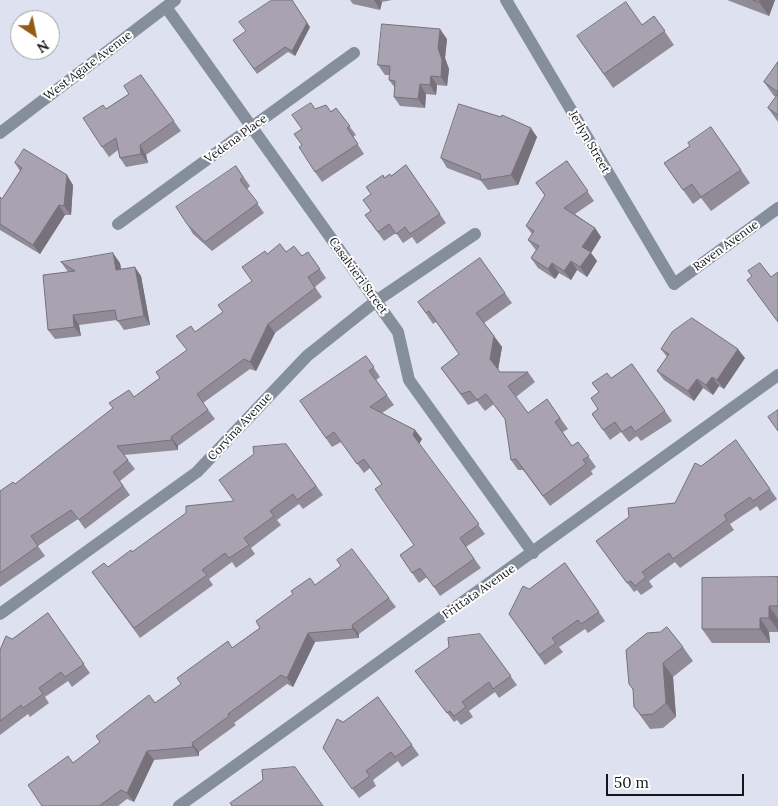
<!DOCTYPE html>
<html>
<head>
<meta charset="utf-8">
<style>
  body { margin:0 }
  #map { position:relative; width:778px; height:806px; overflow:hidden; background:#dee1f0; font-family:Lora,serif }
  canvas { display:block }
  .north { position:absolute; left:10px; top:10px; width:50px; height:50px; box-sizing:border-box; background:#fff; border:1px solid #a1a2a4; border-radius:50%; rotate:146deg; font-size:14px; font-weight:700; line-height:20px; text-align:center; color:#15161b }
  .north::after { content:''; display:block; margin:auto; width:18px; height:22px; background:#935b14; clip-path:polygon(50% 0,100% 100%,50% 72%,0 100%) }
  .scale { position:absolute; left:606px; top:774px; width:138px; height:22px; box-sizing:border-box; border:2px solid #15161b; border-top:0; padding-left:6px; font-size:15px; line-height:18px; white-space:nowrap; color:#15161b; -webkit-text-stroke:4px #fff; paint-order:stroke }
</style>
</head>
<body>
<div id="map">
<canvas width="778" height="806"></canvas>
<div class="north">N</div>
<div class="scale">50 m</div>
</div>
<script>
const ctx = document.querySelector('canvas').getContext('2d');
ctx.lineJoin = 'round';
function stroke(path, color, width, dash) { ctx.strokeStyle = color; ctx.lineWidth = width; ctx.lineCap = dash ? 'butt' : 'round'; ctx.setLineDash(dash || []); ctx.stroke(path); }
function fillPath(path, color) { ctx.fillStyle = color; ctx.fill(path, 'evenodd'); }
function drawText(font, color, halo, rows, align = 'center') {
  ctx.font = font + ' Lora,serif'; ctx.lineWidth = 4; ctx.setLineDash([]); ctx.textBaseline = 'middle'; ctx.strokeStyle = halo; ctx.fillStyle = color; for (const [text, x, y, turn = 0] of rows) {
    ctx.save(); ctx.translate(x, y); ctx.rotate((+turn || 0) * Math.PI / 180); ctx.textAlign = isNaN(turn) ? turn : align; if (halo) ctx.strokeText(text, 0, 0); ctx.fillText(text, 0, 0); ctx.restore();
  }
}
const street = new Path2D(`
  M506,0L674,284L778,208
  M166,7L398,332L409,380L533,553
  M0,133L175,0
  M118,224L354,53
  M0,614L197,472L307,356L376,301L475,234
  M179,806L778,375`);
const wall = new Path2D(`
  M350,0H392L382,2L380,10L353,4Z
  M727,0H775L769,16Z
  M654,16L674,45L613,88L577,36L642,25Z
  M310,27L295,56L288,52L257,74L233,40Z
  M447,39L445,58L449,69L447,86L437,85L436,95L426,94L425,108L400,106L394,97L395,88L389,80L390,75H385L378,65Z
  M778,62V122L768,108L776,97L774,96L764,82Z
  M141,75L181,131L146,155L148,163L126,167L120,158L118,150L109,157L102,147L106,109L129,94Z
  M336,108L356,135L353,137L364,154L322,182L315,172L302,145V129Z
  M501,117L537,137L518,185L488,190L481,181L447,168L441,158Z
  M711,127L750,183L711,211L701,198L693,204L664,163L690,146Z
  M567,161L594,201L575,214L595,228L601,237L591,253L597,261L587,277L577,270L571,280L559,273L555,279L538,268L531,258L536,250L535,249L528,240L532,234L526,226L545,196L536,183Z
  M15,163L73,185L71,215H65L40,254L0,230V197L2,199L20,171Z
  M406,165L446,223L417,244L412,237L403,243L396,233L384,241L365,215L371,211V194L384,178L391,176Z
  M236,166L250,186L247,189L264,213L212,251L193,234L187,224Z
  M286,252L302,256L308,252L326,278L315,287L322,297L275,333L256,371L250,369L203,403L215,419L178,446V450L124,455L135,469L120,481L130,495L85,529L78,519L38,546L45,556L0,587V491L15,484L160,378L186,351L195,332L223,312L252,281L267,254Z
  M480,258L512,303L484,323L502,347L498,370L500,372H528L535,382L516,397L528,413L547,399L568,429L563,432L572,446L578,442L596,467L591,471L593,474L550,506L523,470H518L511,460L506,420L494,404L485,411L477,401L468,405L441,368L459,354L436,322L433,324L418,302Z
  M61,262L120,263L121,270L141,276L150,325L124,330L117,320L79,325L81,336L55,339L48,330L68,272Z
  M661,349L745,358L724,389L719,386L713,395L703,388L694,401L664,380L657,371L667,357Z
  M366,356L380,377L376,380L394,405L382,413L415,430L422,439L419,444L485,534L466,547L481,568L440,596L427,577L419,583L400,555L414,545L382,485L370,468L364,473L341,442L332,447L300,401Z
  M632,364L672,421L641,441L637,436L629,442L621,432L610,440L592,414L598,409L599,392L611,378Z
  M736,440L777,499L760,511L757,506L730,524L734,530L680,568L675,562L649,581L653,587L641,595L637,590L634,592L596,541L675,503L701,466Z
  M286,444L323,495L303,509L299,504L277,520L281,525L251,548L255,554L236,568L232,562L209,579L213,585L140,638L92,572L108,567L132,552L234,501Z
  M565,563L605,621L588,633L585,629L559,647L563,652L545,665L509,614L529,589Z
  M778,577V632H769L770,643H712L702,629Z
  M315,585L389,598L396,607L359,634V638L315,642L293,687L287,684L234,723L236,725L199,752V756L154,760L134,802L127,799L118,806H42L73,763L155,703L260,628Z
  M48,613L90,673L72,687L68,681L45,697L49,703L30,717L28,714L0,735V650L12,639Z
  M480,634L517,685L499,698L495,692L469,711L473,717L461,725L457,720L454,722L415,671Z
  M683,647L693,661L673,677L676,717L663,728L650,729L634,707L633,690L629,684Z
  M378,697L419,755L402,767L398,761L373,780L376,786L359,798L323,748L343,722Z`);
const shadedWall = new Path2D(`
  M292,0L310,27L295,56L292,51Z
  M374,0H380L382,2L380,10Z
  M760,0H775L769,16L759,2Z
  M440,29L447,39L445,58L449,69L447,86L441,77L438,48Z
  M431,76L437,85L436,95L430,85Z
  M420,84L426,94L425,108L418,99Z
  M531,128L537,137L518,185L511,175Z
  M140,145L146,155L148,163L141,154Z
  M67,175L73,185L71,215L64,206Z
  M59,205L65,215L40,254L33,245Z
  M595,228L601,237L591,253L597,261L587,277L580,267L582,247Z
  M113,253L120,263L123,280L116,270Z
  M571,261L577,270L571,280L564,271Z
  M552,263L559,273L555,279L548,269Z
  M135,267L141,276L150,325L144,316Z
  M73,315L79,325L81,336L74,327Z
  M268,324L275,333L256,371L250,362Z
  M494,336L502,347L498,370L490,359Z
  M738,349L745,358L724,389L717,380Z
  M712,377L719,386L713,395L706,385Z
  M697,379L703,388L694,401L688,391Z
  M415,430L422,439L419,444L413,435Z
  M171,437L178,446V450L172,440Z
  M769,606L778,619V630L769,618Z
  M760,618L769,632L770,643L760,629Z
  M352,625L359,634V638L353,629Z
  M308,633L315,642L293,687L287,678Z
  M663,663L673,677L676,717L666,703Z
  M192,743L199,752V756L193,747Z
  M147,751L154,760L134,802L127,793Z`);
const building = new Path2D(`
  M272,0H292L307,23L292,51L285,47L254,69L233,40L246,31L239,22Z
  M753,0H760L759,2Z
  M626,2L642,25L654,16L665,31L604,74L577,36Z
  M382,24L440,29L438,48L442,60L441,77L431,76L430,85L420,84L418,99L394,97L395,81L389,80L390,66L378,65Z
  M778,62V92L764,82Z
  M141,75L174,121L140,145L141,154L120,158L116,138L102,147L83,118L103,105L106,109L129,94L124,86Z
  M778,94V115L768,108Z
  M311,103L315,109L326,105L331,112L336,108L350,126L347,128L358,144L315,172L299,147L302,145L294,134L302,129L292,115Z
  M459,104L501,117L502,115L531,128L511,175L481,180L480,174L441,158Z
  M711,127L741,170L701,197L692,184L683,190L664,163L690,146L688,143Z
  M24,149L67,175L64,206L59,205L33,245L0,224V197L2,199L22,168L15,163Z
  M567,161L588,191L564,208L595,228L582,247L591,252L580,267L571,261L564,271L552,263L548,269L531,258L539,246L528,240L534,231L526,226L545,195L536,183Z
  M406,165L440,214L410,234L405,227L396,234L389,224L378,232L365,215L371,211L363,200L371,194L366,187L383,175L384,178L390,174L391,176Z
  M236,166L243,177L240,180L258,203L205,242L187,224L176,207Z
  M280,244L286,252L294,246L302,256L308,252L320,269L308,277L315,288L268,324L250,362L244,359L197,394L208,410L171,437L172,440L117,446L128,460L113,472L123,486L79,520L71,510L31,536L38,546L0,573V491L13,482L15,484L113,408L109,403L129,390L134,397L160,378L156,372L187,350L176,336L191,326L195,332L223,312L218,305L252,281L242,267L265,251L267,254Z
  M113,253L116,270L135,267L144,316L117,321L115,310L73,315L74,327L48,330L43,275L75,271L61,262Z
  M480,258L505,293L476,313L494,336L490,359L500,372H528L508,386L528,413L547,399L560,418L555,422L572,446L578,442L589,456L583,460L586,464L543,496L516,459L511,460L505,419L486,394L477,400L470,391L461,394L441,368L459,354L429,311L426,313L418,302Z
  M760,263L771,277L778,272V322L747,280L752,276L748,271Z
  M692,318L738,349L717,380L712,377L706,385L697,379L688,391L657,371L669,354L661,349L672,332Z
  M366,356L374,367L369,371L387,395L370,407L415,430L413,435L479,524L460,538L474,559L434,587L420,568L412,573L400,555L414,545L375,489L382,484L364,459L357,464L334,432L326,438L300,401Z
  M632,364L665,411L635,432L631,426L622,432L615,422L603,430L592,414L598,409L591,398L599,392L592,383L607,373L611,378Z
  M778,410V431L768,417Z
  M736,440L770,489L753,501L750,497L724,515L727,520L673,559L669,553L642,572L646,577L635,586L631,581L627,583L596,541L629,517L628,508L675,503L695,463L701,466Z
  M286,444L316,486L297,500L293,494L270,511L274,516L244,538L249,545L229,558L225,553L202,570L207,575L134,628L92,572L104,563L108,567L131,550L132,552L186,513V506L234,501L219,480L254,454L253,447Z
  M352,549L389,598L352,625L353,629L308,633L287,678L281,675L228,714L229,716L192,743L193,747L147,751L127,793L121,790L99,806H42L28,785L68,756L73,763L100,742L96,736L149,695L155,703L181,684L177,678L228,641L232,648L260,628L256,621L293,594L291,591L310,578L315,585L341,566L337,560Z
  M565,563L599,612L581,624L578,620L552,638L556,643L539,655L509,614L523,586L529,589Z
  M778,577V606H769V618H760V629H702V578Z
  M48,613L84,664L65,677L61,672L39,688L43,694L23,708L21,705L0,721V650L6,636L12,639Z
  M667,627L683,647L663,663L666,703L653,714L641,715L634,707L633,689L629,684L626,650L647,633L660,632Z
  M480,634L511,676L493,689L489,682L462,702L466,707L454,716L450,711L447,713L415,671L449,647L448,638Z
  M378,697L412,745L395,757L391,752L366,771L370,776L352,789L323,748L337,719L343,722Z
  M295,767L323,806H232L230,803L263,780L262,770Z`);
const streetNames = [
  ["West Agate Avenue",88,66,-37],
  ["Vedena Place",236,139,-36],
  ["Jerlyn Street",589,142,60],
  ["Raven Avenue",726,246,-36],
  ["Casalvieri Street",358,276,54],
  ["Corvina Avenue",240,427,-47],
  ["Frittata Avenue",479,592,-35]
];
stroke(street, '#848f9b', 12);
fillPath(wall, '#918b97');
fillPath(shadedWall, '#76717b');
fillPath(building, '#a9a2b0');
stroke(building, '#76717b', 1);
drawText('12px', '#15161b', '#fff', streetNames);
</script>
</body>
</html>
